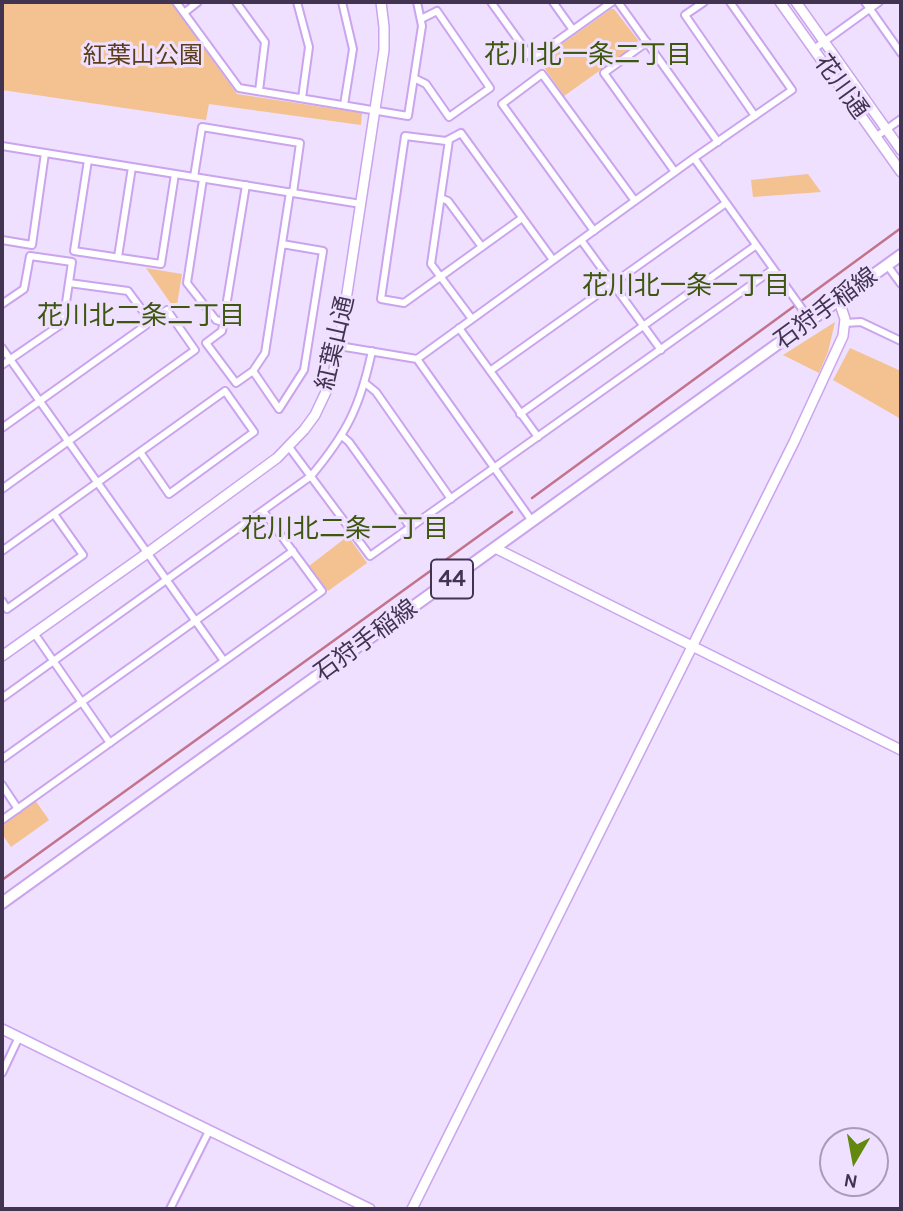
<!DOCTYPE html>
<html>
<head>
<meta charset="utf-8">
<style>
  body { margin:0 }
  #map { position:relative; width:903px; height:1211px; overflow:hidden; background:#eee0fe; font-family:Karla,sans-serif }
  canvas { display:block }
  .frame { position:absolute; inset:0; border:4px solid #423351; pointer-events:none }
  .north { position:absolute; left:819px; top:1127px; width:70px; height:70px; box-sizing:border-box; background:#eee0fe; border:2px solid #a99bb9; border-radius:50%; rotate:190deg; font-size:19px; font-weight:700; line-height:28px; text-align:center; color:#423351 }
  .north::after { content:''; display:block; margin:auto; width:24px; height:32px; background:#628810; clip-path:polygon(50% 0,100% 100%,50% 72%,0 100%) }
</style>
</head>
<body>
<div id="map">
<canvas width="903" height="1211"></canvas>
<div class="frame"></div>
<div class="north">N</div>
</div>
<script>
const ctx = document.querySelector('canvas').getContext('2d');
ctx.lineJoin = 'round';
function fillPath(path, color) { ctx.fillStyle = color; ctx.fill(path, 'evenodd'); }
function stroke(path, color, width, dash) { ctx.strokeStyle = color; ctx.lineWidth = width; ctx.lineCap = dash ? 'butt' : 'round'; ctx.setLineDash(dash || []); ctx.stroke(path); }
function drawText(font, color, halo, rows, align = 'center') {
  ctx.font = font + ' Karla,"Noto Sans JP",sans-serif'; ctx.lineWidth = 6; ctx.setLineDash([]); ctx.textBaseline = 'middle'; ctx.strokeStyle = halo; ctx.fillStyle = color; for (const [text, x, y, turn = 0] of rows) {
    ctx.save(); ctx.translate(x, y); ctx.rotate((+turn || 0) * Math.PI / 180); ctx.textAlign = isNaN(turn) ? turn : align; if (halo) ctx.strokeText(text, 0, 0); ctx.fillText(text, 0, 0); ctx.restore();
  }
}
const green = new Path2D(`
  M2,2H171L237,94L362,113L361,125L209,104L206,120L2,90Z
  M611,9H614L638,40L637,44L564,96L539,60Z
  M808,174L821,192L753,197L751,180Z
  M146,268L182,274L176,311Z
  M835,322L828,352L819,373L783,355Z
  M850,348L901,371V419L833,380Z
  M348,536L367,563L328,591L309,566Z
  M35,800L49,820L11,847L2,834V825Z`);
const stream = new Path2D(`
  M532,498L901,228
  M2,880L512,512`);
const street = new Path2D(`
  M176,2L239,88L408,116L422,26L417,2
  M236,2L265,42L259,91
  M297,2L309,47L302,98
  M342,2L353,49L344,105
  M491,2L532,59L612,2
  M553,2L573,30
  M618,2L718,142
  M704,2L685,15L755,116
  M865,2L901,53
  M184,13L198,2
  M647,42L604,73L675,172
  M814,49L879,2
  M414,78L426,84L449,117L490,88L437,11L421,19
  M877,136L901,119
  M449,140L431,264L472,319
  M2,146L361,204
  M694,158L810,320
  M88,160L74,251L161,264L175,174
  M194,177L202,127L300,143L293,193
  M203,179L187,283L216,320L223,322
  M246,185L222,331L206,343L236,383L253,371L265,353L290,192
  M441,198L448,201L482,247
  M522,218L404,303L381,299L405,136L446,141L461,133L553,260
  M594,231L502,104L542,74L635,201
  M2,240L32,245L45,153
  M581,240L661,350
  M118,257L132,167
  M887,265L901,284
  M69,283L128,291L151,322
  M2,304L24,289L30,256L72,262L63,323L2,365
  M845,323L861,322L901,341
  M459,328L538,437
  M339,346L417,359L532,521
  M2,348L224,661
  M417,359L694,158L792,90L730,2
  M253,371L279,409L304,370L323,251L282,244
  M490,371L726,203
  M365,383L376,392L451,499
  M520,414L755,246
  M2,428L167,310L195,350L2,489
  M342,436L349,442L411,528
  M289,447L370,556L772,270
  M2,551L225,391L254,432L169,494L140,452
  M2,601L7,609L83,555L54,514
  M34,633L110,743
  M2,698L311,476C347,433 360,407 372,351
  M2,759L293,551
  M2,785L18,809
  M2,820L322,591L263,511
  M2,1073L19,1037
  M170,1209L209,1131`);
const secondary = new Path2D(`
  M780,2L901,172
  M796,2L901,150
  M495,548L901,750
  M2,656L146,554L277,458L304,430L315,415L332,379L339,346L384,50V27L381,2
  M2,1029L370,1209
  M412,1209L794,442L843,336L845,319L839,301`);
const primary = new Path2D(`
  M2,903L901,255`);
const shields = [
  [452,579,42]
];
const shieldNames = [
  ["44",452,579]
];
const parkNames = [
  ["紅葉山公園",143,56]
];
const streetNames = [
  ["花川通",841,87,54],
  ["石狩手稲線",826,309,-36],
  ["紅葉山通",336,343,-77],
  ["石狩手稲線",366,641,-36]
];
const neighbourhoodNames = [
  ["花川北一条二丁目",588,56],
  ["花川北一条一丁目",686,287],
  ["花川北二条二丁目",141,317],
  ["花川北二条一丁目",345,530]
];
fillPath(green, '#f3c290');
stroke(stream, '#c3738c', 2.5);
stroke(street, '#caa4ee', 10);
stroke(secondary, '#caa4ee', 12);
stroke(primary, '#caa4ee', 14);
stroke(street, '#fff', 6);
stroke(secondary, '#fff', 9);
stroke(primary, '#fff', 10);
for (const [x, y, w] of shields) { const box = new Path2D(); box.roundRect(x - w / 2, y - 19.5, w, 39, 5); ctx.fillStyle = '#eee0fe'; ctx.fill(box); stroke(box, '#423351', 2); }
drawText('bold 23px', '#423351', null, shieldNames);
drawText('24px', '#5b3d1a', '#eee0fe', parkNames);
drawText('24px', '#423351', '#eee0fe', streetNames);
drawText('26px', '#3e570e', '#eee0fe', neighbourhoodNames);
</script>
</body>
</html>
